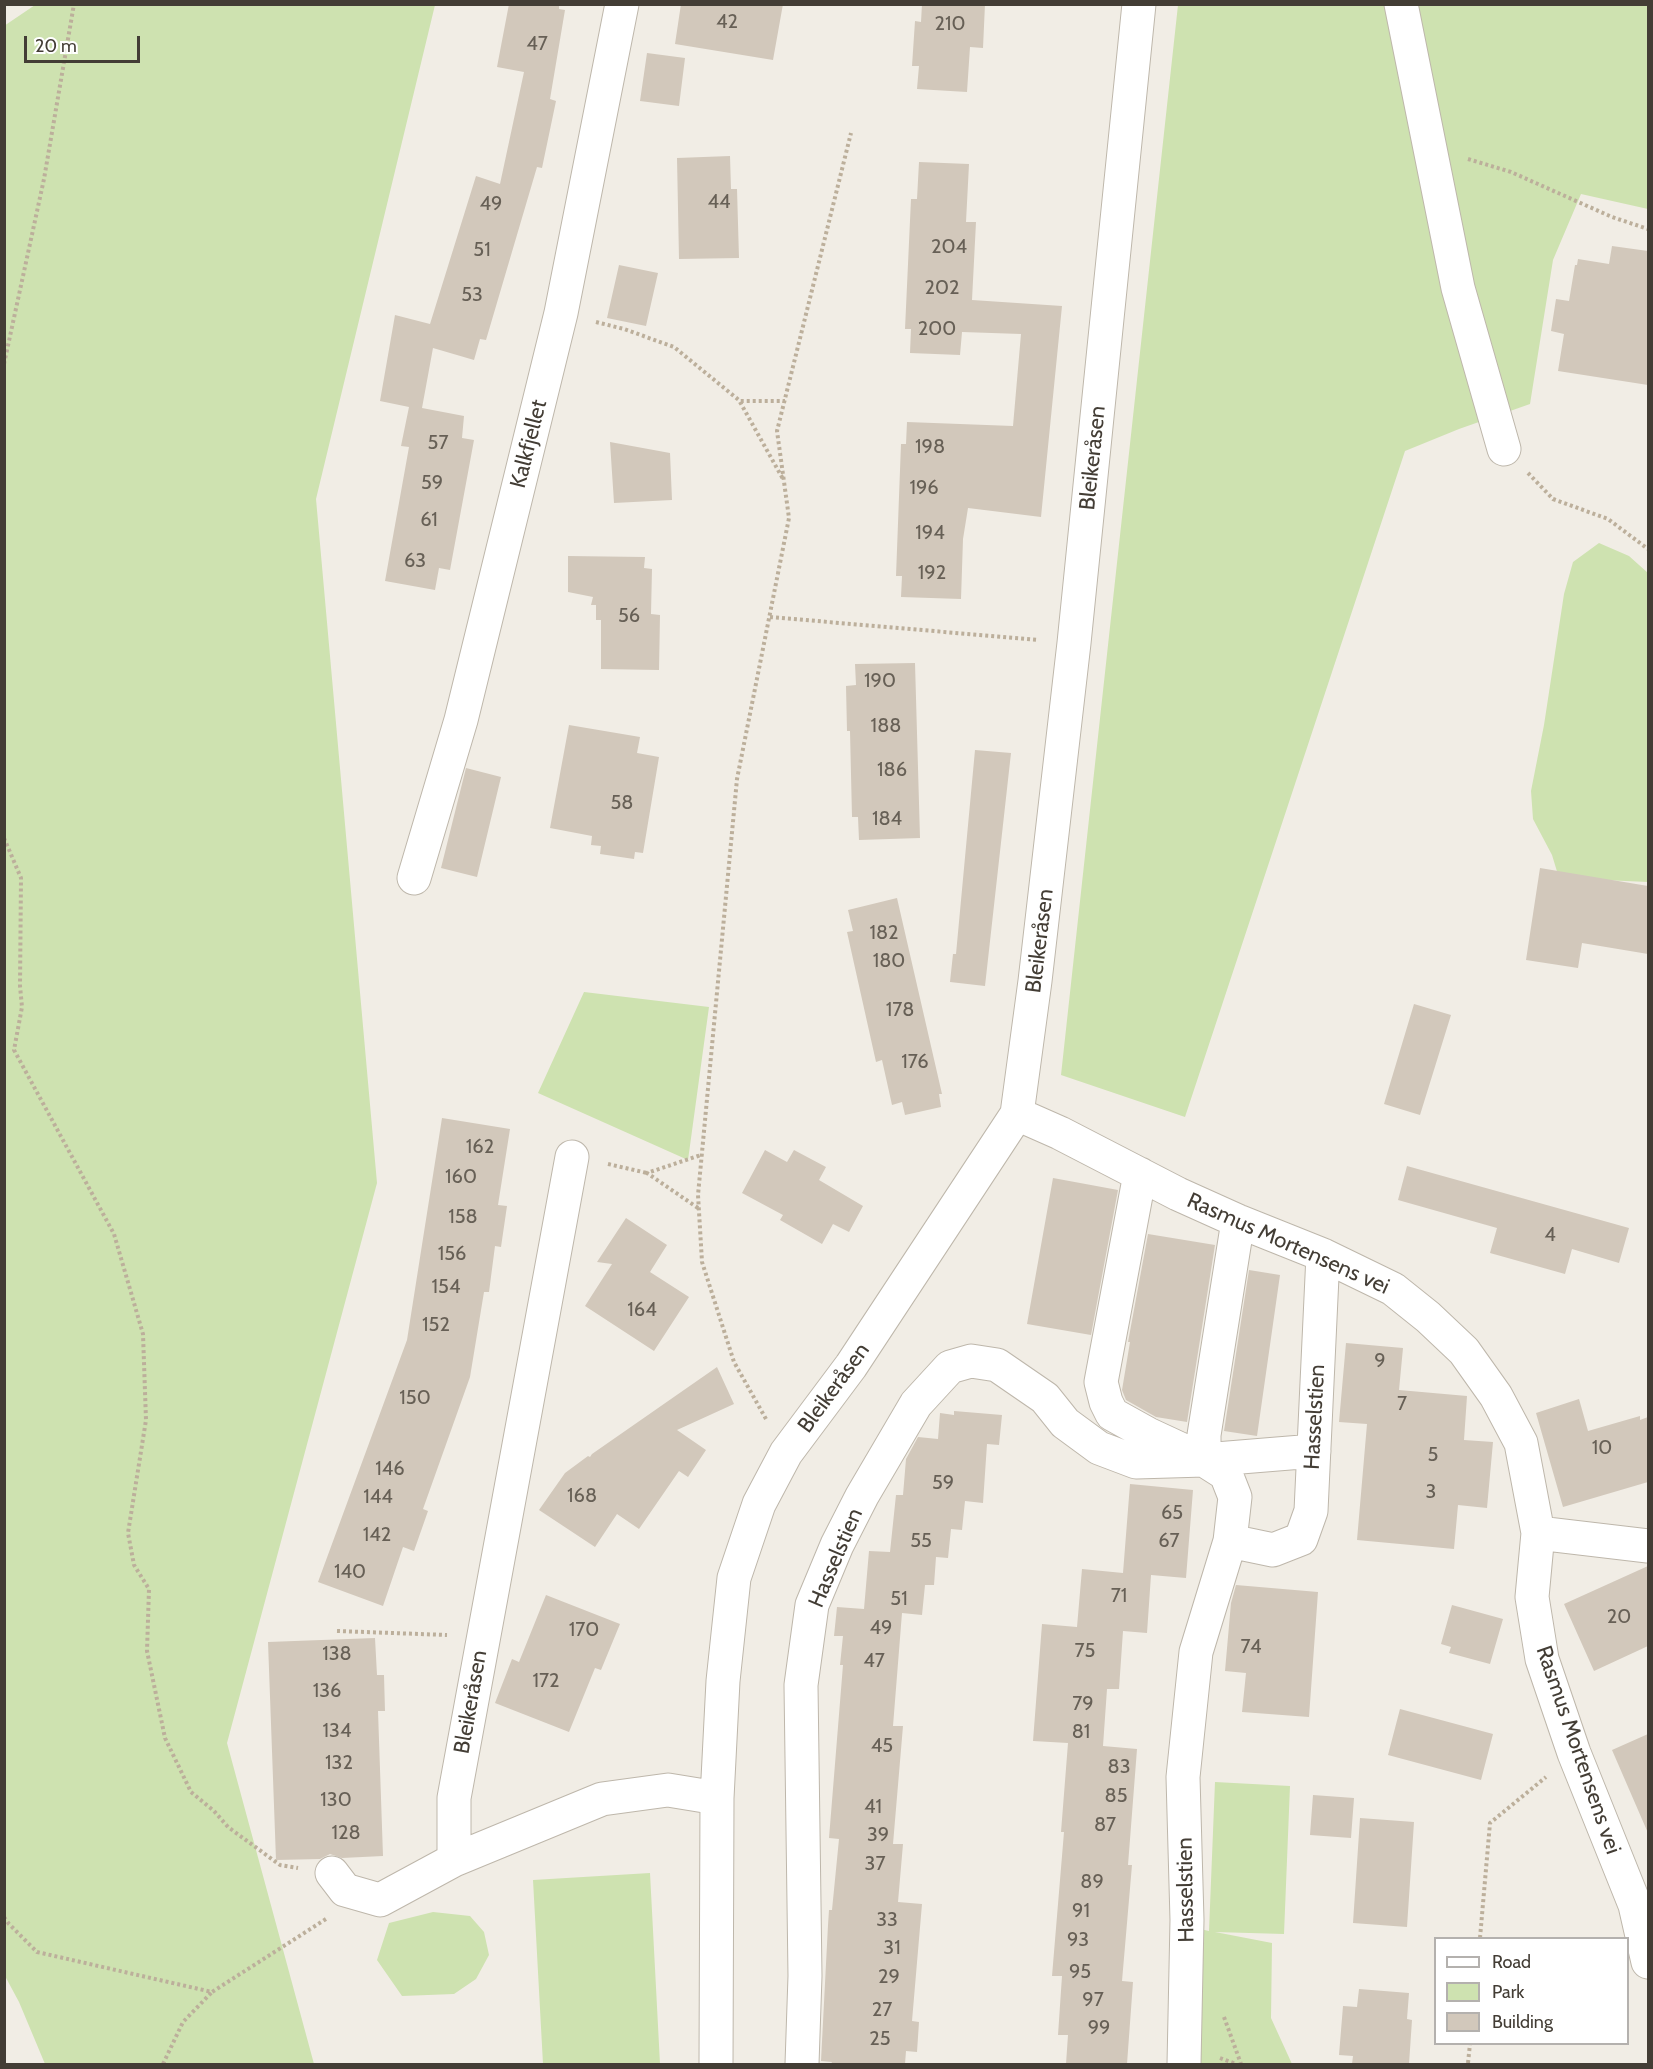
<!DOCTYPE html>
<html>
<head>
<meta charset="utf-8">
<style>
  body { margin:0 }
  #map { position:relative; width:1653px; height:2069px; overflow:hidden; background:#f1ede5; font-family:Cabin,sans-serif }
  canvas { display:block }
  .frame { position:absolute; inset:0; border:6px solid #433d35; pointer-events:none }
  .legend { position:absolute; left:1434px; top:1937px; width:195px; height:108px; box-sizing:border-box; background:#fff; border:2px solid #b4b1ae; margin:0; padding:8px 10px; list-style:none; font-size:18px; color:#433d35 }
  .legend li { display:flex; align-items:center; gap:12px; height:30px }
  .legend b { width:30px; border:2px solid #b4b1ae }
  .scale { position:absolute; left:24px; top:36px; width:116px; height:27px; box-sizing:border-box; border:3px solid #433d35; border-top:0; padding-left:8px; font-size:18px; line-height:21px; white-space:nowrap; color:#433d35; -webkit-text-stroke:4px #fff; paint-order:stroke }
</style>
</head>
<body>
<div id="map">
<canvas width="1653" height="2069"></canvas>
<div class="frame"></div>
<ul class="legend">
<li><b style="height:8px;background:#fff"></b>Road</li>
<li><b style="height:16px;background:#cee2b0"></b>Park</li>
<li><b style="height:16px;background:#d2c8bb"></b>Building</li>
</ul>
<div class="scale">20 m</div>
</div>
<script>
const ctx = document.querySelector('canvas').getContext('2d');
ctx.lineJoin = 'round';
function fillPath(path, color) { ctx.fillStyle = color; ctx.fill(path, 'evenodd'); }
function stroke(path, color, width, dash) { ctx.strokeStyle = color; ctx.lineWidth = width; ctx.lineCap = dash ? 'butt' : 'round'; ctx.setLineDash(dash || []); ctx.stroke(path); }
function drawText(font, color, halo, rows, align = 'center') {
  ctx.font = font + ' Cabin,sans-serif'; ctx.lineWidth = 4.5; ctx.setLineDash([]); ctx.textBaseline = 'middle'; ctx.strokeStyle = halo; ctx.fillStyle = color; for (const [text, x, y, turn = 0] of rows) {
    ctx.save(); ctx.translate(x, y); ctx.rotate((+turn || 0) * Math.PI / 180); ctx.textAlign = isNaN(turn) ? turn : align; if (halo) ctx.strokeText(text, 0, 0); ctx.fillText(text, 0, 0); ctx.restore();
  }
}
const green = new Path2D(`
  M35,5H435L316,499L377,1183L227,1743L314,2064H45L19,2002L5,1976L4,26Z
  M1178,5H1648V209L1581,194L1553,260L1530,404L1459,429L1405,451L1185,1117L1061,1075Z
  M1599,543L1629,556L1648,573V882L1559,878L1552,855L1533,819L1531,791L1544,725L1564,594L1573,562Z
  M584,992L709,1007L688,1160L538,1093Z
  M1215,1782L1290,1786L1284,1934L1215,1932L1272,1943L1271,2018L1292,2064H1192L1200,1929L1209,1931Z
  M650,1873L660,2064H543L533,1880Z
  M433,1912L470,1916L484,1932L489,1955L476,1979L454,1994L402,1996L377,1960L389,1923Z`);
const building = new Path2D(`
  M509,4H559V9L565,10L550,99L556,101L542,168L537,167L486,340L480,339L474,360L433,348L422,408L464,416L462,438L474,440L450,570L439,568L435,590L385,581L409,447L401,446L409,407L380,401L395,315L430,324L476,176L500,184L524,72L497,67Z
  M681,4H783L773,60L675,44Z
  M922,4H985L983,48L970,47L967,92L917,89L919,66H912L915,21L921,22Z
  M647,53L685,58L679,106L640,101Z
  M730,156L731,189H737L739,258L679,259L677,158Z
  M919,162L969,164L966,222H976L972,300L1062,306L1041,517L968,508L963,539L961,599L901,597L902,576H896L901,444H906L907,422L1013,426L1021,334L962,332L960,355L910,353L911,329H905L911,199H917Z
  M1612,246L1648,251V385L1558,371L1564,334L1551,331L1556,299L1569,301L1575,265H1577L1578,259L1609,264Z
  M619,265L658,273L646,326L607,318Z
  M610,442L670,453L672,500L614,503Z
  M568,556L645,557L644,568L652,569L651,614L660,615L659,670L601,669V620H596V605H591L593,597L568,592Z
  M915,663L920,838L859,840L858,817H852L850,731H847L846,686L856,685L855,664Z
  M569,725L640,737L637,753L659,757L643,853L635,852L634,859L600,854L601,846L591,845L592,836L550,828Z
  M975,750L1011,753L985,986L950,982L953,954H956Z
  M466,768L501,777L477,877L441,868Z
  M1540,868L1648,886V954L1582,943L1578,968L1526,960Z
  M897,898L942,1094H939L941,1107L905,1115L902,1102L892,1105L882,1060L876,1062L847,932L853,931L848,910Z
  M1414,1004L1451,1015L1420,1115L1384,1104Z
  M442,1118L510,1129L498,1205L507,1206L501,1247L495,1246L489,1292H484L470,1377L423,1509L428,1511L414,1551L403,1547L383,1606L318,1582L407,1340Z
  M765,1150L787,1162L794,1150L826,1167L819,1180L863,1206L849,1232L833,1224L822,1244L780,1220L783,1215L742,1193Z
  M1407,1166L1629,1228L1619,1263L1572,1249L1565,1274L1490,1253L1497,1228L1398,1200Z
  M1053,1178L1118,1190L1091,1335L1027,1324Z
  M626,1218L667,1245L650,1272L689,1297L654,1351L585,1306L612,1264L597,1262Z
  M1148,1234L1215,1245L1187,1422L1156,1417L1126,1400L1122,1390L1130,1342H1128Z
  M1249,1270L1280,1275L1257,1436L1224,1431Z
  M1346,1343L1403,1348L1399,1390L1467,1396L1464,1440L1493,1442L1487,1508L1458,1505L1454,1549L1357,1540L1367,1424L1339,1422Z
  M717,1367L734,1404L677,1430L706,1450L688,1477L679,1471L639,1529L617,1514L595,1547L539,1510L565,1473L588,1456L590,1457L592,1454Z
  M1579,1399L1588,1431L1640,1416V1420L1648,1417V1482L1563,1507L1536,1413Z
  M954,1411L1002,1415L999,1445L987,1444L983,1503L965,1501L962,1530L951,1529L948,1558L936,1557L934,1585H925L922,1615L902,1613L893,1726H903L893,1844H903L898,1902L922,1904L912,2021L919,2022L917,2052L906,2051L905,2064H831L832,2062L821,2061L828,1925L829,1910H832L839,1839L829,1838L843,1665H840L843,1636H834L837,1607L864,1609L869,1551L890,1552L896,1495H903L906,1459L918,1437L938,1439L940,1413L954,1415Z
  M1130,1484L1193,1490L1186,1578L1151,1575L1147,1633L1123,1631L1119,1689H1107L1103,1746L1137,1749L1128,1865H1132L1122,1981L1133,1982L1127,2064H1066L1068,2035H1058L1062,1976H1052L1064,1832H1061L1068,1743L1033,1741L1042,1624L1077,1627L1082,1569L1123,1573Z
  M1648,1566V1646L1594,1671L1564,1604Z
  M1236,1585L1318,1592L1309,1717L1242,1712L1246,1673L1225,1671L1231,1603Z
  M546,1595L620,1624L601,1670L595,1668L569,1732L495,1703L512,1659L519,1662Z
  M1452,1605L1503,1619L1490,1664L1449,1653L1451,1647L1441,1644Z
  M375,1638L377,1675H384L385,1711H378L383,1856L342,1858L330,1854L320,1859L276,1860L268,1642Z
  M1400,1709L1493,1734L1481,1780L1388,1755Z
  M1648,1734V1833L1612,1750Z
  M1313,1795L1354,1798L1351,1838L1310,1835Z
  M1360,1818L1414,1822L1407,1927L1353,1923Z
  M1359,1989L1409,1993L1407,2019L1412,2020L1409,2064H1352L1353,2056L1339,2055L1343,2006L1357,2007Z`);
const path = new Path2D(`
  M1468,159L1511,172L1612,217L1648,229
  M596,322L624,329L674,347L740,401H785
  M4,364L44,179L74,4
  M740,402L783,479
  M1528,473L1553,499L1608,519L1648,549
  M770,617L1038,640
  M4,838L21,878L20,986L22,1007L14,1050L114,1234L143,1334L146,1420L128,1533L134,1565L149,1589L147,1651L165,1738L191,1792L214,1811L228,1827L280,1865L298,1868
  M608,1164L647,1173
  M698,1208L647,1173L701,1155
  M766,1419L734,1362L702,1262L698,1195L737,779L789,518L777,431L851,133
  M337,1631L447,1635
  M4,1917L9,1924L37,1952L212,1992L326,1919
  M1480,1938L1490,1823L1546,1777
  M1224,2017L1241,2064
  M1220,2058L1236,2064
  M1468,2063L1470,2044
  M163,2064L183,2022L212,1992`);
const minor = new Path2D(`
  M1401,4L1458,288L1504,449
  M414,878L461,720L561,313L622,4
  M1017,1114L1060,1133L1178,1194L1238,1221L1323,1255L1393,1289L1428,1317L1464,1351L1496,1396L1521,1443L1538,1533L1532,1597L1542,1659L1574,1753L1635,1905L1648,1962
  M1140,1174L1101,1382L1106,1402L1112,1414L1148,1434L1204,1460L1314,1451
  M1204,1460V1435L1238,1221
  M1538,1533L1648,1546
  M1230,1541L1273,1550L1301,1539L1311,1511L1323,1255
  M454,1860V1798L572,1157
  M332,1873L345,1890L380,1900L454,1860L602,1799L668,1790L717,1798
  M716,2064L717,1798L723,1681L734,1578L759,1504L786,1453L851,1366L1017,1114L1035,981L1074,643L1139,4
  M802,2064L805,1976L801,1685L812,1605L837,1545L862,1496L916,1404L950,1367L971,1361L997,1365L1045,1398L1065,1423L1099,1448L1136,1462L1204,1460L1226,1474L1235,1497L1230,1541L1196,1652L1183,1777L1187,1920L1184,2064`);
const numberNames = [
  ["42",727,22],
  ["210",950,24],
  ["47",537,44],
  ["44",719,202],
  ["49",491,204],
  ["204",949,247],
  ["51",482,250],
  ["202",942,288],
  ["53",472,295],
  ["200",937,329],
  ["57",438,443],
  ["198",930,447],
  ["59",432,483],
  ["196",924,488],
  ["61",429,520],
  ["194",930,533],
  ["63",415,561],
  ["192",932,573],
  ["56",629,616],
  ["190",880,681],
  ["188",886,726],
  ["186",892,770],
  ["58",622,803],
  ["184",887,819],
  ["182",884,933],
  ["180",889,961],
  ["178",900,1010],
  ["176",915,1062],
  ["162",480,1147],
  ["160",461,1177],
  ["158",463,1217],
  ["4",1550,1235],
  ["156",452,1254],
  ["154",446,1287],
  ["164",642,1310],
  ["152",436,1325],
  ["9",1380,1361],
  ["150",415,1398],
  ["7",1402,1404],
  ["10",1602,1448],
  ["5",1433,1455],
  ["146",390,1469],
  ["59",943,1483],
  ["3",1431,1492],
  ["168",582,1496],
  ["144",378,1497],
  ["65",1172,1513],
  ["142",377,1535],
  ["55",921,1541],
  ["67",1169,1541],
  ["140",350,1572],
  ["71",1119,1596],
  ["51",899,1599],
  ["20",1619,1617],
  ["49",881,1628],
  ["170",584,1630],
  ["74",1251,1647],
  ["75",1085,1651],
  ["138",337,1654],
  ["47",874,1661],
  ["172",546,1681],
  ["136",327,1691],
  ["79",1083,1704],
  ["134",337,1731],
  ["81",1081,1732],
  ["45",882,1746],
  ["132",339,1763],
  ["83",1119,1767],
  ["85",1116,1796],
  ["130",336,1800],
  ["41",873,1807],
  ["87",1105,1825],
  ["128",346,1833],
  ["39",878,1835],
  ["37",875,1864],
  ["89",1092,1882],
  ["91",1081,1911],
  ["33",887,1920],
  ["93",1078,1940],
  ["31",892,1948],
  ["95",1080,1972],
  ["29",889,1977],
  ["97",1093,2000],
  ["27",882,2010],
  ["99",1099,2028],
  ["25",880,2039]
];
const streetNames = [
  ["Kalkfjellet",529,444,-76],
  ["Bleikeråsen",1093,458,-84],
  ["Bleikeråsen",1040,941,-83],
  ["Rasmus Mortensens vei",1288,1244,24],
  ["Bleikeråsen",834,1388,-54],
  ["Hasselstien",1315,1417,-87],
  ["Hasselstien",836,1558,-67],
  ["Bleikeråsen",471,1702,-80],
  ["Rasmus Mortensens vei",1578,1750,71],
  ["Hasselstien",1186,1890,-91]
];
fillPath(green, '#cee2b0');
fillPath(building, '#d2c8bb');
stroke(minor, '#beb7ab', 35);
stroke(path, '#bcaf9b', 4, [3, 3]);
stroke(minor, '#fff', 33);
drawText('20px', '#676056', null, numberNames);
drawText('22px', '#433d35', '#fff', streetNames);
</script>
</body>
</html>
